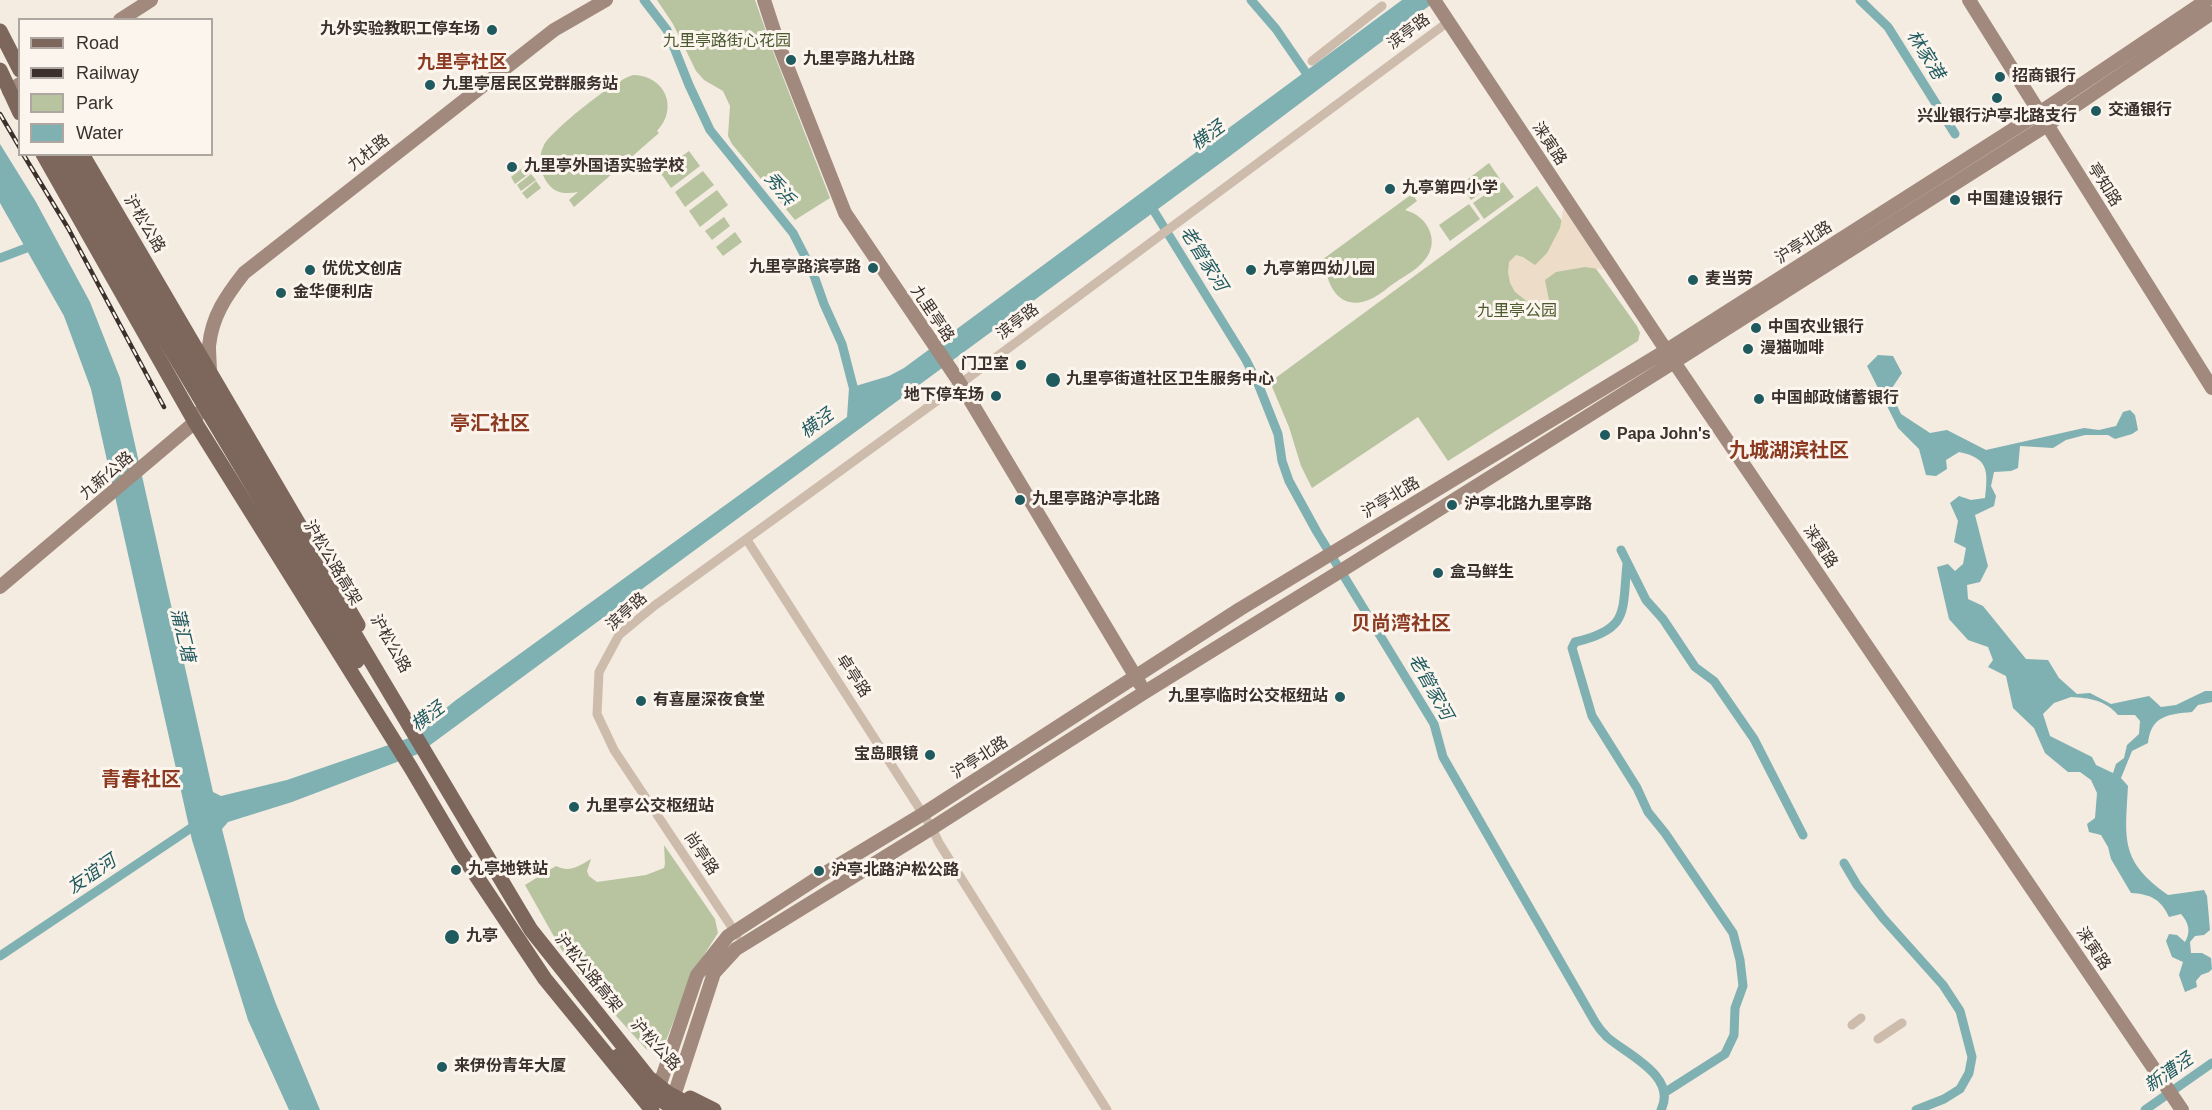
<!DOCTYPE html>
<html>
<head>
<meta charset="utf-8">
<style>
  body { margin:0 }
  #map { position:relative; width:2212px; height:1110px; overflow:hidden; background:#f4ebe1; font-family:Helvetica,sans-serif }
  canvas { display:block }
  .legend { position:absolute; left:18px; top:18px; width:195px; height:138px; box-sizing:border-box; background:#fbf5ee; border:2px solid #aea6a0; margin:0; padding:8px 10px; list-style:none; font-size:18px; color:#3b302b }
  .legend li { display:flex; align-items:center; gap:12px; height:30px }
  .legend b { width:30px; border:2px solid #aea6a0 }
</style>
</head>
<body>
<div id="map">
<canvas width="2212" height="1110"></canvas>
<ul class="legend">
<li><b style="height:8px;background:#7d675c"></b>Road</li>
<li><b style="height:8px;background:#3b302b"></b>Railway</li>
<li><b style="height:16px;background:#b8c4a0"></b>Park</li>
<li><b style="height:16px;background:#7fb0b2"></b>Water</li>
</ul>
</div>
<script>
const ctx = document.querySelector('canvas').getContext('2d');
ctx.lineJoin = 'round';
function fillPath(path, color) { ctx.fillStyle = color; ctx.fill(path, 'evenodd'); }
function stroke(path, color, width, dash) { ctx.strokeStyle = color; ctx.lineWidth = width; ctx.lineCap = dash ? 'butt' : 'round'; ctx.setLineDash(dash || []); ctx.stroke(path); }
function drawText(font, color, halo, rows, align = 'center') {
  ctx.font = font + ' Helvetica,"Noto Sans SC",sans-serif'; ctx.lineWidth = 6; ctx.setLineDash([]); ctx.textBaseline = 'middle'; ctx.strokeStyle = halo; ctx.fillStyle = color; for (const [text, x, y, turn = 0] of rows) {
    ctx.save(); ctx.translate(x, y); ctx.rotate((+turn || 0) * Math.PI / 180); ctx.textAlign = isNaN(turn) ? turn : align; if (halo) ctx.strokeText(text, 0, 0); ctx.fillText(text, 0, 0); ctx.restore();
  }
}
const green = new Path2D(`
  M657,0H755L774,54L830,198L795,220L732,144L728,136L730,106L723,91L704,80L696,71L673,24Z
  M634,75C665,76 679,108 657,131L659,133L574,207L569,200L578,192C568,194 556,194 549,185C540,174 537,158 544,145C552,130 618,77 634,75Z
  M689,151L700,166L671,188L660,172Z
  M1489,163L1500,179L1471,200L1460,185Z
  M525,166L530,173L515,184L511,177Z
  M703,171L714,185L685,207L675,192Z
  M531,174L536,180L521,191L517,185Z
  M536,181L541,188L527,199L522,193Z
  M1503,182L1514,197L1484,219L1473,203Z
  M1537,186L1637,326L1640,333L1638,341L1448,461L1418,417L1312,488L1301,466L1289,427L1270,382Z
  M717,190L728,205L700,227L689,211Z
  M1412,194L1417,201L1405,210C1429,216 1442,244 1422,263C1415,271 1404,276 1396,282C1388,287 1381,294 1373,298C1346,312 1328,293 1326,267L1319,271L1315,265Z
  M1469,204L1480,219L1450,241L1439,225Z
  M724,217L730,226L712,240L705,231Z
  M735,232L742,242L723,256L716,247Z
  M664,845L715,919L718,933L693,972L667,1038L664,1045L655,1052L646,1049L581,977L561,949L525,885L556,866C570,873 579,866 591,859L587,871L589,876L597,882L646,875L664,868L665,864Z`);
const plaza = new Path2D(`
  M1564,206L1606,270L1585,267L1556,272L1545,280L1549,300L1537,304L1529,303L1515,292L1510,283L1508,272L1509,262L1516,255L1523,257L1535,265L1547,253L1560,228Z`);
const water = new Path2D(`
  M1402,0H1437L1230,156L418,754L292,802L228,822L222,829L245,919L276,1004L320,1110H289L248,1020L192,840L91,389L64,316L0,203V144L36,202L90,302L120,378L213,792L221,796L287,780L409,738L456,700L847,417L849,388L889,376L904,368Z
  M1878,355L1893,356L1902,373L1890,391L1901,414L1930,433L1947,430L1986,450L2084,428L2099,430L2116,426L2123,412L2130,410L2135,415L2138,430L2132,434L2115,439L2108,435H2085L2066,440L2053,448L2020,446L2018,468L2011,471L1994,472L1991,486L1996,496L1994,506L1975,515L1988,566L1980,582L1967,585L1968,599L1983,606L2026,659L2048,660L2059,678L2077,694L2090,693L2111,704L2149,696L2161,707L2176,705L2205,691H2212V702L2198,705L2192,712C2168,714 2151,716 2148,743L2132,751L2121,778L2128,786C2125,840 2120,861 2168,895L2204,890L2207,896L2210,930L2204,935L2195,936L2190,942L2191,953H2202L2211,958L2212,969L2209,972L2201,975L2196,981L2197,987L2185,992L2179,975L2183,962L2172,957L2166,941L2169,934L2177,935L2185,942C2191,932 2189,923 2181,914L2169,917C2161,899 2150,894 2131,893L2111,859L2108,847L2101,835L2089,832L2087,824L2095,818L2097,793L2091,780L2080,772H2068L2045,753L2034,728L2013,708L2006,676L1988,667L1993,660L1988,647L1968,640L1949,619L1937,567L1948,564L1955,571L1963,564L1966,548L1954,542L1958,521L1950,503L1959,496L1971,500L1985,498C1988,471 1989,458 1959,452L1946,460L1947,469L1936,476L1926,475L1919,449L1898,428L1867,366ZM2071,697C2090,698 2105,700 2118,715H2135L2140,721L2139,734L2127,745L2124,758L2116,764L2113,773L2096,765L2092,757L2050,736L2043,714L2054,703Z`);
const canal = new Path2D(`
  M644,0L667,30L689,85L710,130L793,233L812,270L824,304L842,344L856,398
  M1251,0L1276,29L1311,80
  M1860,0L1888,27L1955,134
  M1149,203L1246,360L1259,386L1278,434L1282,461L1289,481L1317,532L1434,724L1443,757L1595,1022C1598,1027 1602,1032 1607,1037C1626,1054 1678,1076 1661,1110
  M0,258L37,244
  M1621,550L1646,600L1663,619L1695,667L1714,681L1754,739L1803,835
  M1627,564C1622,612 1630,629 1575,642L1572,648L1592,716L1637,788L1648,812L1665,833L1733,933L1740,960L1743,986L1735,1008L1734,1035L1725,1054L1664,1093
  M1844,863L1857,885L1883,918L1943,985L1960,1011L1972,1057L1969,1073L1960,1089L1944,1099L1916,1110
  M0,956L200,822
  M2145,1110L2212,1063`);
const street = new Path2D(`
  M1312,61L1382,6
  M747,540L932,828L939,843L1107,1110
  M737,935L614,750L597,714L599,672L619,635L654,606L960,384L1448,22
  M1852,1025L1861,1018
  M1878,1039L1902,1023`);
const secondary = new Path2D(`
  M764,0L778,43L845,213L958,380L1140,684
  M1434,0L1674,362L2182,1110
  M1969,0L2212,388
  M120,20L151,0
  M9,91L20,84
  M210,374C210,365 209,355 209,346C212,316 226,296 244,273L554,30L606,0
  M0,587L195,422L198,413
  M658,1096L661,1081L697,975L728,936L822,875L923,814L1240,609L1667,350L2039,113L2207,0
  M671,1105L714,973L736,949L932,828L1145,692L1352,564L1674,362L2047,125L2212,13`);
const primary = new Path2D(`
  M0,31L20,70
  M0,70L20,113
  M43,154L195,422L411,768L461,853L545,979L652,1110
  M57,154L106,241
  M69,154L117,235
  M82,154L358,625
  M690,1098L714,1110`);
const rail = new Path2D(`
  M0,114L20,148
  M23,154L68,228L164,407`);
const primaryBridge = new Path2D(`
  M117,235L531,930L648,1077L668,1093L700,1110
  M106,241L357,661
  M618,1056L649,1093L677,1110`);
const markers = [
  [492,30,6,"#1f5a5e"],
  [791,60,6,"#1f5a5e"],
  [2000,77,6,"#1f5a5e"],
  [430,85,6,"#1f5a5e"],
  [1997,98,6,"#1f5a5e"],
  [2096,111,6,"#1f5a5e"],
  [512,167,6,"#1f5a5e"],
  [1390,189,6,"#1f5a5e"],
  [1955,200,6,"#1f5a5e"],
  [873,268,6,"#1f5a5e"],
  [310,270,6,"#1f5a5e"],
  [1251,270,6,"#1f5a5e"],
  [1693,280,6,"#1f5a5e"],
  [281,293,6,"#1f5a5e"],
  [1756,328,6,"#1f5a5e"],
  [1748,349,6,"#1f5a5e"],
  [1021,365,6,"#1f5a5e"],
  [1053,380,8,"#1f5a5e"],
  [996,396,6,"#1f5a5e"],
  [1759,399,6,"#1f5a5e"],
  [1605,435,6,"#1f5a5e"],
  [1020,500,6,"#1f5a5e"],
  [1452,505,6,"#1f5a5e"],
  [1438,573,6,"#1f5a5e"],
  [1340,697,6,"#1f5a5e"],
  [641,701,6,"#1f5a5e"],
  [930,755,6,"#1f5a5e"],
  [574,807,6,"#1f5a5e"],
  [456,870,6,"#1f5a5e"],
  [819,871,6,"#1f5a5e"],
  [452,937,8,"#1f5a5e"],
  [442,1067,6,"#1f5a5e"]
];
const poiNames = [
  ["九外实验教职工停车场",480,30,"right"],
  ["九里亭路九杜路",803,60],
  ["招商银行",2012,77],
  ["九里亭居民区党群服务站",442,85],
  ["交通银行",2108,111],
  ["兴业银行沪亭北路支行",1997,117,"center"],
  ["九里亭外国语实验学校",524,167],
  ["九亭第四小学",1402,189],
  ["中国建设银行",1967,200],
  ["九里亭路滨亭路",861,268,"right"],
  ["优优文创店",322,270],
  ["九亭第四幼儿园",1263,270],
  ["麦当劳",1705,280],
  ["金华便利店",293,293],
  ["中国农业银行",1768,328],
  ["漫猫咖啡",1760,349],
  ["门卫室",1009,365,"right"],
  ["九里亭街道社区卫生服务中心",1066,380],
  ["地下停车场",984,396,"right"],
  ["中国邮政储蓄银行",1771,399],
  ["Papa John's",1617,435],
  ["九里亭路沪亭北路",1032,500],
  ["沪亭北路九里亭路",1464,505],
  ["盒马鲜生",1450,573],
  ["九里亭临时公交枢纽站",1328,697,"right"],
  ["有喜屋深夜食堂",653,701],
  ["宝岛眼镜",918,755,"right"],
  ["九里亭公交枢纽站",586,807],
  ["九亭地铁站",468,870],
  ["沪亭北路沪松公路",831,871],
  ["九亭",466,937],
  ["来伊份青年大厦",454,1067]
];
const streetNames = [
  ["滨亭路",1409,32,-36],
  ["涞寅路",1549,144,56],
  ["九杜路",369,153,-38],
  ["亭知路",2104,185,58],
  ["沪松公路",144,224,59],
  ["沪亭北路",1804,243,-33],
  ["九里亭路",932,314,56],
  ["滨亭路",1018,322,-37],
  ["九新公路",107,476,-40],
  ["沪亭北路",1391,498,-31],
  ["涞寅路",1820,547,56],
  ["沪松公路高架",332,563,59],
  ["滨亭路",627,612,-42],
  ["沪松公路",390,644,60],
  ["卓亭路",853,676,57],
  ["沪亭北路",980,758,-33],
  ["尚亭路",701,854,56],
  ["涞寅路",2093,949,56],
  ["沪松公路高架",588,973,51],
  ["沪松公路",655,1045,47]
];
const parkNames = [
  ["九里亭路街心花园",727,42],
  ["九里亭公园",1517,312]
];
const waterNames = [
  ["林家港",1925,55,58],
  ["横泾",1208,136,-36],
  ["秀浜",779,189,51],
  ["老管家河",1203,259,58],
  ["横泾",817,424,-37],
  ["蒲汇塘",182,635,77],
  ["老管家河",1430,687,61],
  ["横泾",428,717,-37],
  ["友谊河",92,875,-34],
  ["新漕泾",2169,1073,-35]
];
const neighbourhoodNames = [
  ["九里亭社区",462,63]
];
const quarterNames = [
  ["亭汇社区",490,424],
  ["九城湖滨社区",1789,451],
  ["贝尚湾社区",1401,624],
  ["青春社区",141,780]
];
fillPath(green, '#b8c4a0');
fillPath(plaza, '#ecdcc8');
fillPath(water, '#7fb0b2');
stroke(canal, '#7fb0b2', 9);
stroke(street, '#cdbbac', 9);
stroke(secondary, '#a18a7d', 14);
stroke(primary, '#7d675c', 15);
stroke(rail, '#3b302b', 4.5);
stroke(rail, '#fbf5ee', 2, [7]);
stroke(primaryBridge, '#7d675c', 15);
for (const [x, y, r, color] of markers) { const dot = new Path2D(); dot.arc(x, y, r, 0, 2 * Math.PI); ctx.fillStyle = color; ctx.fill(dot); stroke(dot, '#fbf5ee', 2); }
drawText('bold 16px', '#3b302b', '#fbf5ee', poiNames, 'left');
drawText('16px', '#3b302b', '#fbf5ee', streetNames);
drawText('16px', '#4a5a2e', '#fbf5ee', parkNames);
drawText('italic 18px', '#1f5a5e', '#fbf5ee', waterNames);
drawText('bold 18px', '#8c3b22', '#fbf5ee', neighbourhoodNames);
drawText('bold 20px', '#8c3b22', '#fbf5ee', quarterNames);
</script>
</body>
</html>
